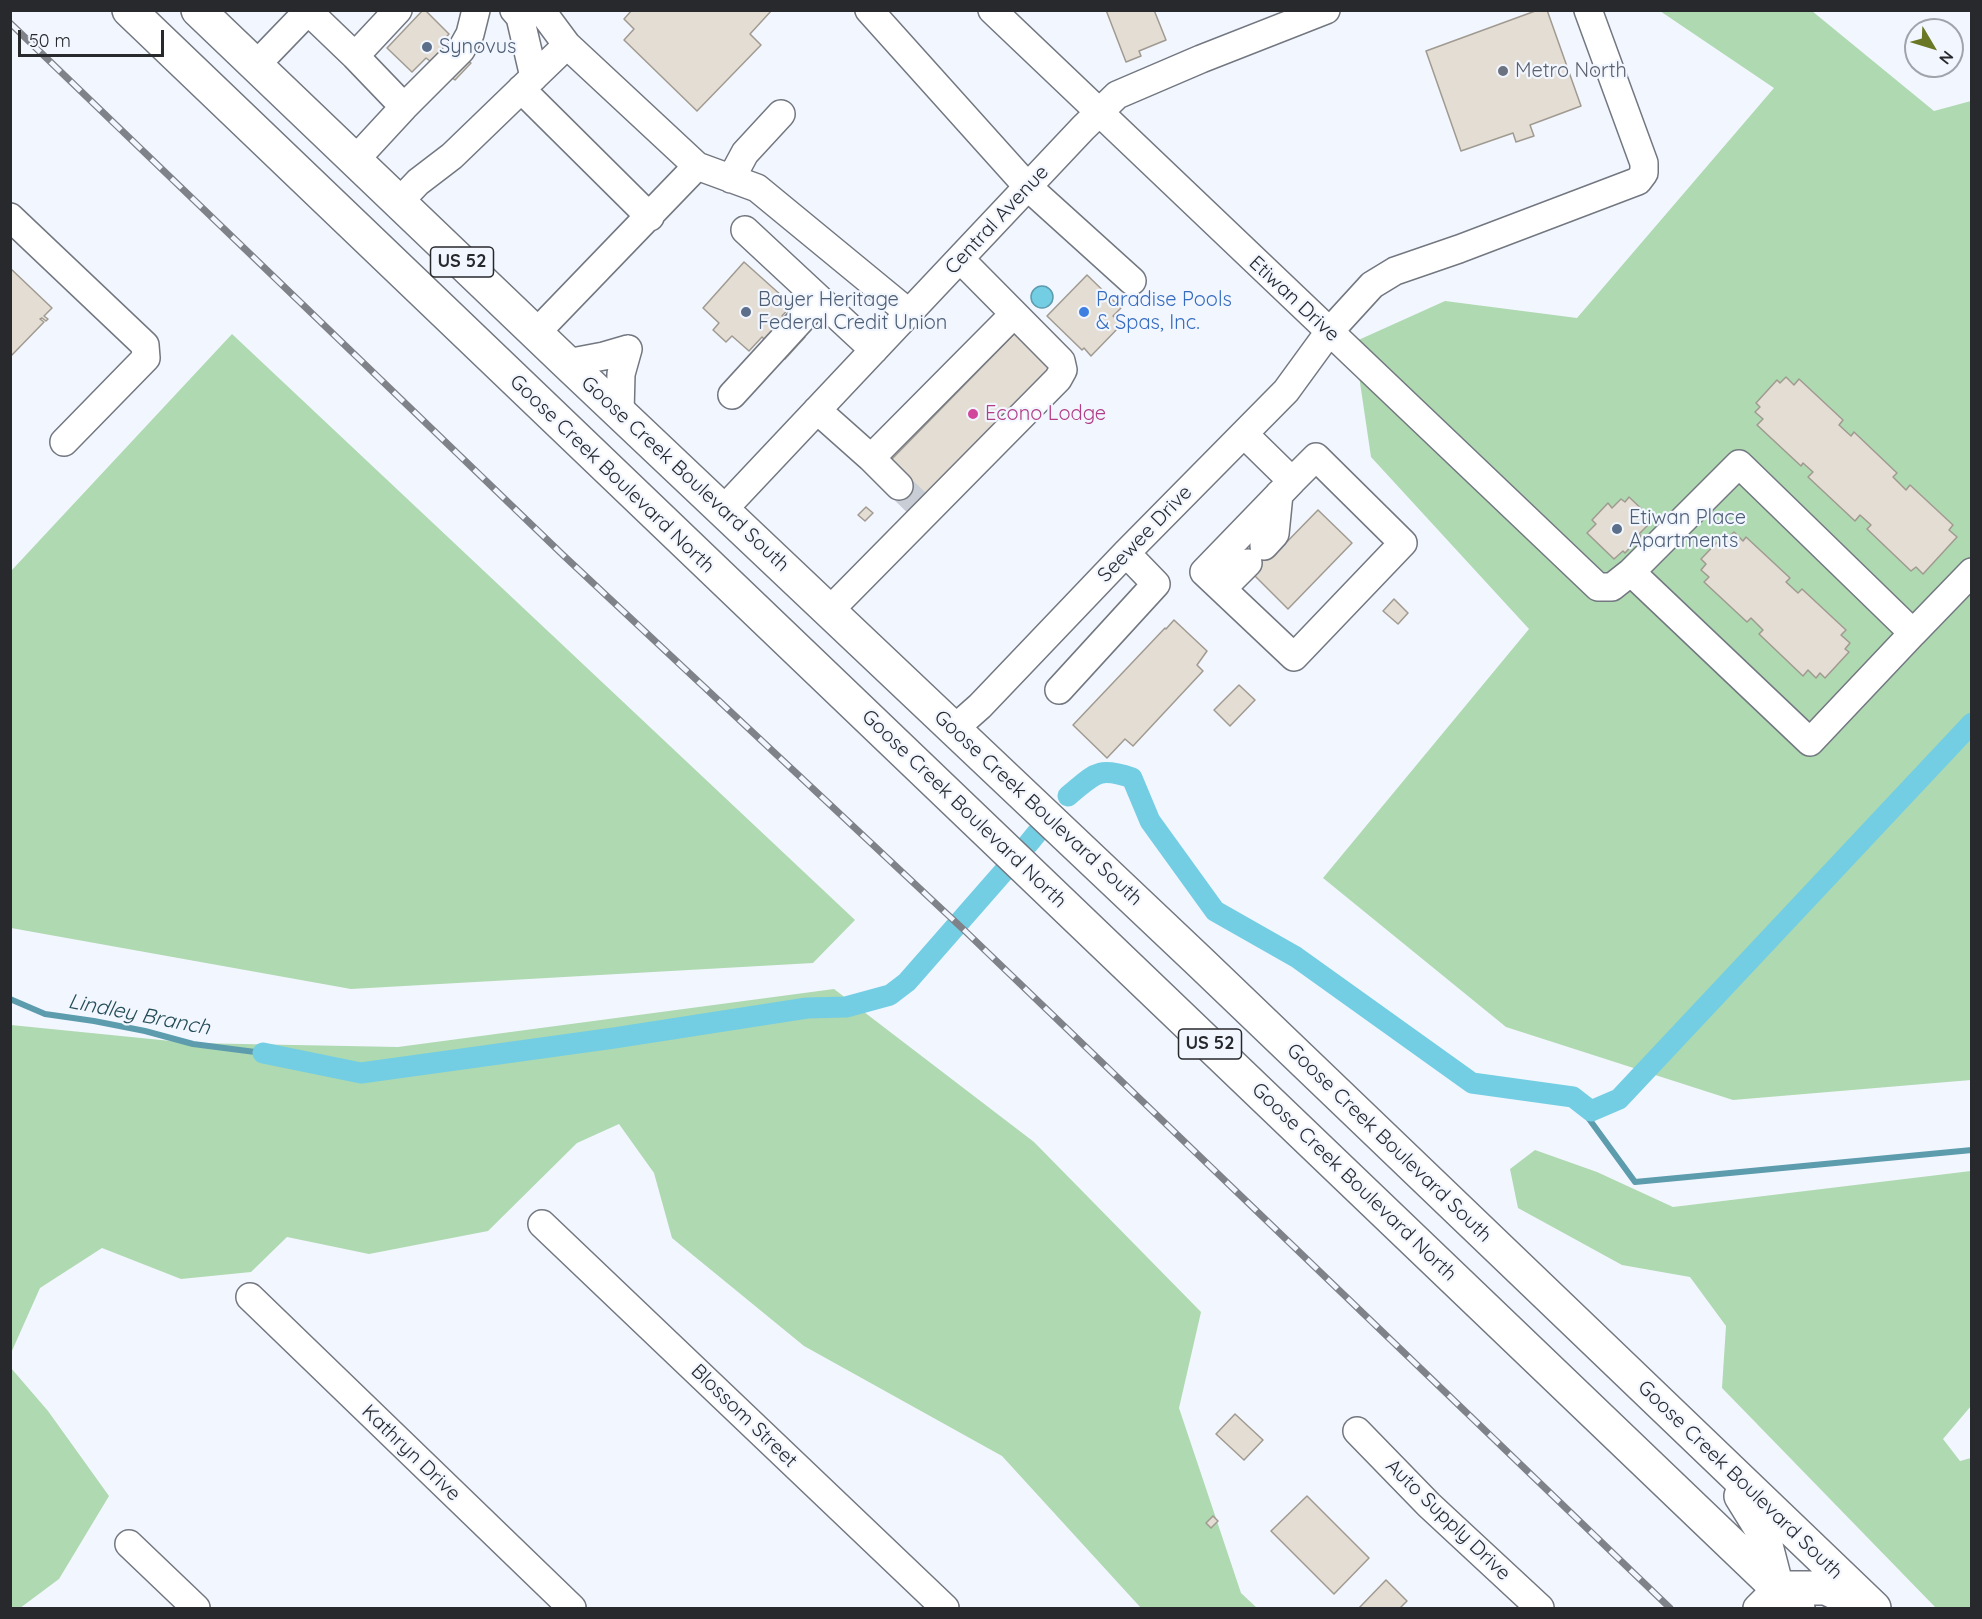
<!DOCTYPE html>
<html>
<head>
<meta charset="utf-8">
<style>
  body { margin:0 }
  #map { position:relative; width:1982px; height:1619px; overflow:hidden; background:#f2f6ff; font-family:Quicksand,sans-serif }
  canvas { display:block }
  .frame { position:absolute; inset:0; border:12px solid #27292d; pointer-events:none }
  .north { position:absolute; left:1904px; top:18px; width:60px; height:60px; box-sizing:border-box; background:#f2f6ff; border:2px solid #a1a4ab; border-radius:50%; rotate:128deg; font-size:16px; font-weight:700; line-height:24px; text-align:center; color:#27292d }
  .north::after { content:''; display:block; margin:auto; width:21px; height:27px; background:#6a7825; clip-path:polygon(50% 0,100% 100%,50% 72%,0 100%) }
  .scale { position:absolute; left:18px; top:30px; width:146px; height:27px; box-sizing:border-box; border:3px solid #27292d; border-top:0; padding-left:8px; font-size:18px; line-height:21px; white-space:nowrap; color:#27292d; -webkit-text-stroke:4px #f2f6ff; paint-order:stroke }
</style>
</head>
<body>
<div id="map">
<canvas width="1982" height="1619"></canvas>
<div class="frame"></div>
<div class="north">N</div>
<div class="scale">50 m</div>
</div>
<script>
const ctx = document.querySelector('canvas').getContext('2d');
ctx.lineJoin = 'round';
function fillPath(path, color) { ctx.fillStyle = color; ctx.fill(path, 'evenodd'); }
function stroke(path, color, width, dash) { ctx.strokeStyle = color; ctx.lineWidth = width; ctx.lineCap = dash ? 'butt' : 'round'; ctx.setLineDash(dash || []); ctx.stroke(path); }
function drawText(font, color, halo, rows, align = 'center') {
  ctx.font = font + ' Quicksand,sans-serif'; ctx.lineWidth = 4.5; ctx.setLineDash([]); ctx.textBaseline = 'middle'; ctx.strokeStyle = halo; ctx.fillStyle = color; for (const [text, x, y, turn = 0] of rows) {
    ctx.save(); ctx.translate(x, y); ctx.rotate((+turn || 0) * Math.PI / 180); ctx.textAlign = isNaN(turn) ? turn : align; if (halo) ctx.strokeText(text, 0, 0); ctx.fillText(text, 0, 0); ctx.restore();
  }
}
const green = new Path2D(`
  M1660,11H1812L1934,111L1971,101V1080L1733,1100L1506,1027L1323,878L1529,629L1371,457L1354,342L1445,301L1577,318L1774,88Z
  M232,334L855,920L813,963L351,989L11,928V571Z
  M834,989L1034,1142L1201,1312L1179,1408L1241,1593L1257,1608H1141L1002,1456L804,1346L672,1238L654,1173L619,1124L577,1143L488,1231L369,1254L287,1237L251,1272L181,1279L102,1248L40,1288L11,1353V1025L191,1043L398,1047Z
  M1535,1150L1597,1172L1673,1207L1971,1171V1406L1943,1439L1960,1461L1971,1458V1608H1936L1722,1388L1726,1326L1690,1277L1622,1265L1518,1208L1510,1169Z
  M11,1368L48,1411L109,1496L59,1579L20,1608H10Z`);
const water = new Path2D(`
  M1031 297a11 11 0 1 1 22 0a11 11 0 1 1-22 0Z`);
const stream = new Path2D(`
  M10,999L45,1014L94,1021L145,1031L193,1044L263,1053
  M1573,1097L1635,1182L1972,1150`);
const canal = new Path2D(`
  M1068,796C1095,774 1097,766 1132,778L1150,821L1215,911L1296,957L1472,1083L1573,1097L1591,1111L1619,1099L1972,723
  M1028,844L1037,833
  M263,1053L361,1073L614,1038L807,1008L846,1007L890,995L907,982L1006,869`);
const building = new Path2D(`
  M423,10H425L449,34L441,43L471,63L455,80L426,58L412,72L387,48Z
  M632,10H772L750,34L761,45L697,111L624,40L634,29L624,19Z
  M1106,10H1154L1166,40L1139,51L1141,56L1126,62Z
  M1538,10H1547L1581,106L1530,125L1534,136L1516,142L1513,133L1461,151L1426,51Z
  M744,262L792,305L782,316L805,337L785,359L762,337L749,351L732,336L726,342L713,330L719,323L703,308Z
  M10,268L52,308L44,316L48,319L46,321L42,318L40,319L44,322L10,357Z
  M1087,275L1121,308L1113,316L1122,324L1091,356L1084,348L1082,350L1047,316Z
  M1018,330L1057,368L909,513L891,494L890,461Z
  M1786,377L1794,385L1799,379L1843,420L1839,425L1851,436L1854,432L1897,473L1893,477L1906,490L1910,485L1953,525L1949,530L1957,537L1923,574L1916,567L1911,571L1867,529L1871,525L1860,515L1855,521L1808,477L1813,472L1803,463L1801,466L1757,425L1763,419L1755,412L1760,407L1756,403L1777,380L1780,383Z
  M1629,497L1649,516L1644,521L1648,525L1639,534L1641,536L1625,553L1623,551L1614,559L1587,533L1596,524L1592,520L1608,503L1612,508L1621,499L1625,502Z
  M866,507L873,513L865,521L858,515Z
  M1318,510L1352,543L1288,609L1254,575L1242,557L1258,540L1274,555Z
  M1734,532L1743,541L1746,537L1790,578L1786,582L1798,593L1802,589L1846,630L1841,635L1850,643L1845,649L1849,652L1825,678L1820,673L1816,678L1808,670L1803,676L1759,634L1763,630L1751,618L1747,622L1704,582L1709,577L1701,570L1706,564L1701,559L1725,534L1728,538Z
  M1394,599L1408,613L1398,624L1383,611Z
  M1174,620L1207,651L1197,665L1203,671L1133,746L1125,739L1107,758L1073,725L1165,628L1166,629Z
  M1239,685L1255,700L1230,726L1214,710Z
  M1235,1414L1263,1440L1244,1460L1216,1434Z
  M1307,1496L1369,1558L1334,1594L1271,1531Z
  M1213,1516L1218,1521L1211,1528L1206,1523Z
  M1386,1580L1407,1601L1400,1608H1359Z`);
const minorTunnel = new Path2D(`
  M899,486L918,504`);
const minor = new Path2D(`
  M307,10L355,56
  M514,10L520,17L534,77
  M541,10L567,45
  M869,10L1028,187L1132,281
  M992,10L1598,587H1612L1631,572L1739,464L1913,633L1810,742L1631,572
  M256,65L309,10
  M521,89L650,217
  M404,107L461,50L470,34L476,10
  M355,160L404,107L355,56L398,10
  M731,179L745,153L781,114
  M399,202L418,182L452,156L567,45L697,166
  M10,217L145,345L146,358L64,442
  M745,230L874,350
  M536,333L697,166L757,188L909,313
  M567,363L604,356L628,349
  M732,395L819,300
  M817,410L871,458L1014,314
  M620,413L621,374L628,349
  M1244,434L1292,481L1204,572L1294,657L1403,543L1316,457L1292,481
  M871,458L899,486
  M723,510L1083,128L1117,95L1201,59L1326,10
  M1264,546L1275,534L1279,494
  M1222,589L1248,563
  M829,611L1058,379L1063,370L1061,361L960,259
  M1913,633L1972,572
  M1059,690L1156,584L1126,553
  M954,729L980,706L1126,553L1286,391L1329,332L1372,285L1395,271L1459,249L1638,181L1644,173V163L1588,10
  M542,1224L945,1608
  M250,1297L572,1608
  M1357,1431L1429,1505L1540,1608
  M129,1544L196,1608
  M1757,1608L1777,1588`);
const highway = new Path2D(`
  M129,10L1798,1608
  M198,10L567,363L1200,962L1874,1608
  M1741,1496L1762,1530L1777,1588H1826L1859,1604`);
const rail = new Path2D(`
  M10,23L563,555L963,929L1670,1608`);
const markers = [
  [427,47,6,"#5c6f8a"],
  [1503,71,6,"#6b7280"],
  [746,312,6,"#5c6f8a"],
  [1084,312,6,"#3f7fe0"],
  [973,414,6,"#d1479c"],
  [1617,529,6,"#5c6f8a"]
];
const shields = [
  [462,262,63],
  [1210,1044,63]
];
const shieldNames = [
  ["US 52",462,262],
  ["US 52",1210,1044]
];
const serviceNames = [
  ["Synovus",439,47],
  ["Bayer Heritage",758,300],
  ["Federal Credit Union",758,323],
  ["Etiwan Place",1629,518],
  ["Apartments",1629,541]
];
const worshipNames = [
  ["Metro North",1515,71]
];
const streetNames = [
  ["Central Avenue",997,220,-47],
  ["Etiwan Drive",1294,299,43],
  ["Goose Creek Boulevard North",612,474,44],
  ["Goose Creek Boulevard South",685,474,43],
  ["Seewee Drive",1145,534,-46],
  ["Goose Creek Boulevard South",1038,808,43],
  ["Goose Creek Boulevard North",964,809,44],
  ["Goose Creek Boulevard South",1389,1143,44],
  ["Goose Creek Boulevard North",1354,1182,44],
  ["Blossom Street",744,1416,44],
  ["Kathryn Drive",411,1453,44],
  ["Goose Creek Boulevard South",1740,1480,44],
  ["Auto Supply Drive",1448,1520,44]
];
const shopNames = [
  ["Paradise Pools",1096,300],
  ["& Spas, Inc.",1096,323]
];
const hotelNames = [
  ["Econo Lodge",985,414]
];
const waterNames = [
  ["Lindley Branch",139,1015,11]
];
fillPath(green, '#afd9b0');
fillPath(water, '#73cee4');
stroke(water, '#5c9cad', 1.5);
stroke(stream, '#5c9cad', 6);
stroke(canal, '#73cee4', 21);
fillPath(building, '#e3ddd3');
stroke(building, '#a09a91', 1.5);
stroke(minorTunnel, '#c9cdd5', 27, [27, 14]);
stroke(minor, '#727780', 30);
stroke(highway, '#727780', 36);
stroke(minor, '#fff', 27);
stroke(highway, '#fff', 33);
stroke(rail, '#7f8288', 7);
stroke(rail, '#f2f6ff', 4.5, [14]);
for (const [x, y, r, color] of markers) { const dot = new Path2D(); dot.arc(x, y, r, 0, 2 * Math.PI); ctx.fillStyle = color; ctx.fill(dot); stroke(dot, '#f2f6ff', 2); }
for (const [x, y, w] of shields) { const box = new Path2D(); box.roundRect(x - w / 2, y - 15, w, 30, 4.5); ctx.fillStyle = '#f2f6ff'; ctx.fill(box); stroke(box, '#27292d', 1.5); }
drawText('bold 18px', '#27292d', null, shieldNames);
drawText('20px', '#4e5e75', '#f2f6ff', serviceNames, 'left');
drawText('20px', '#5b616d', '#f2f6ff', worshipNames, 'left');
drawText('20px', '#27292d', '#f2f6ff', streetNames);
drawText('20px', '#366cbe', '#f2f6ff', shopNames, 'left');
drawText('20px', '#b23c85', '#f2f6ff', hotelNames, 'left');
drawText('italic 21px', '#244d57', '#f2f6ff', waterNames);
</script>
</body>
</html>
